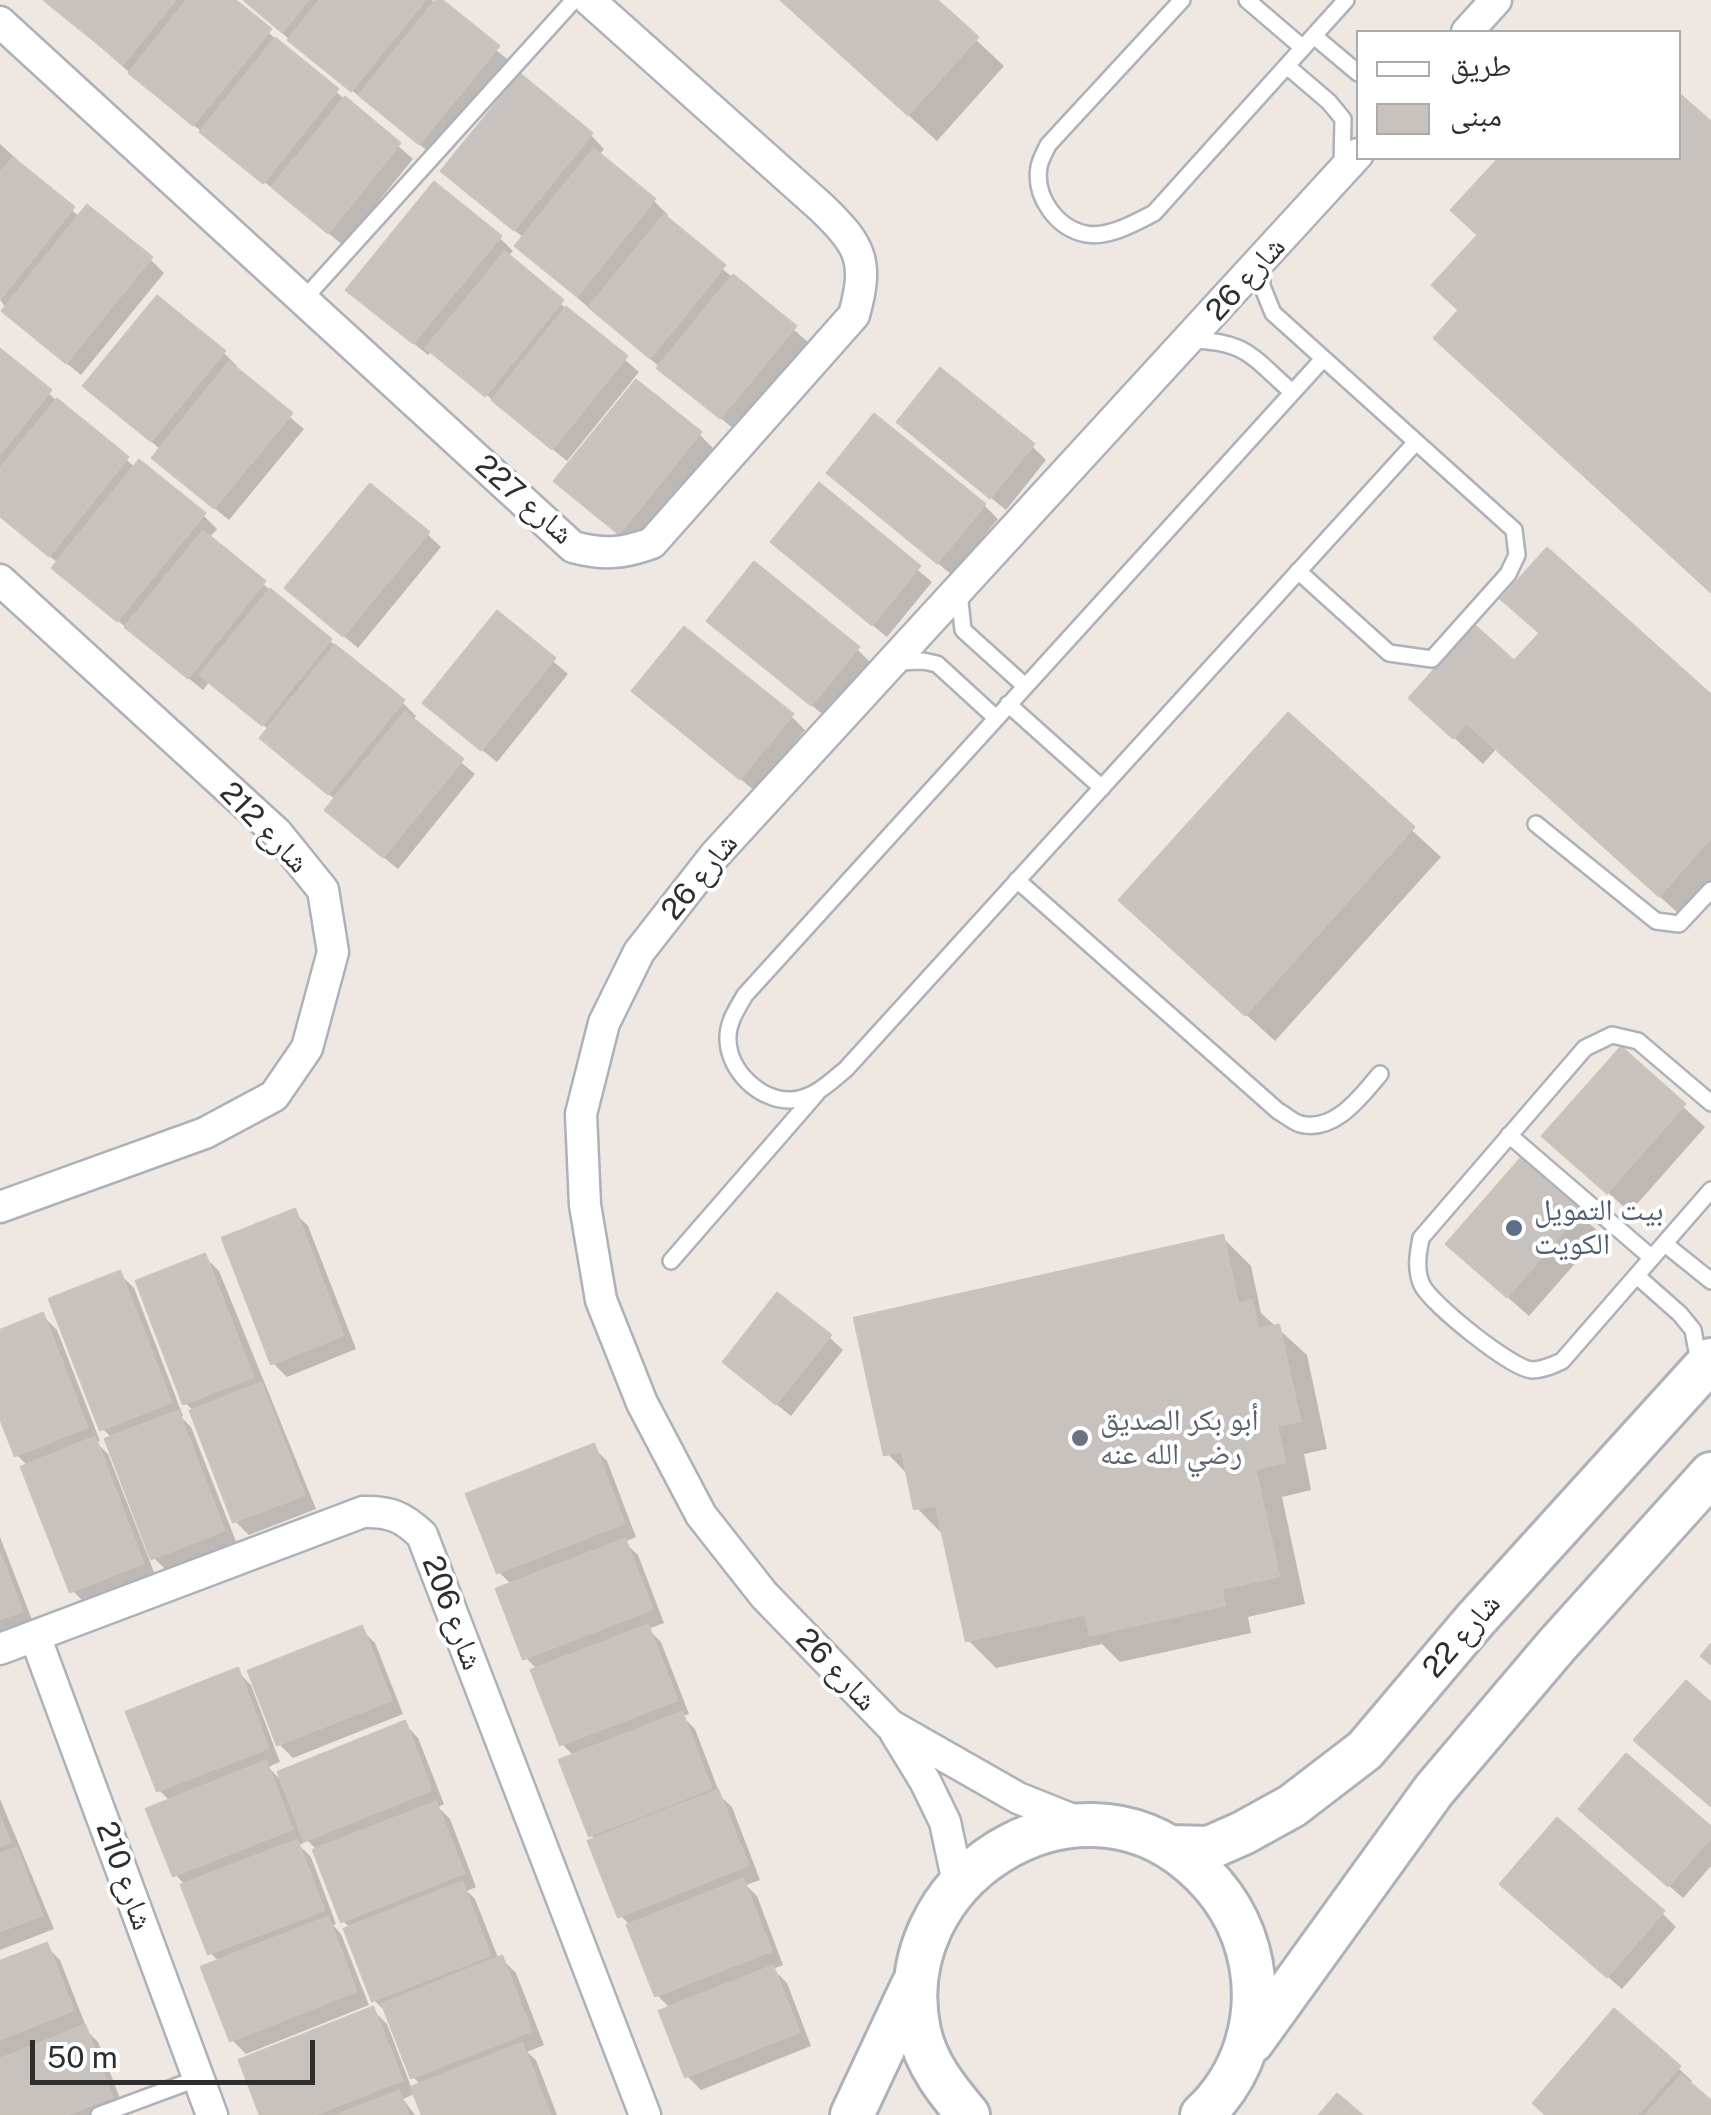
<!DOCTYPE html>
<html>
<head>
<meta charset="utf-8">
<style>
  body { margin:0 }
  #map { position:relative; width:1711px; height:2115px; overflow:hidden; background:#eee7e2; font-family:"Public Sans","Noto Naskh Arabic",sans-serif }
  canvas { display:block }
  .legend { position:absolute; left:1356px; top:30px; width:325px; height:130px; box-sizing:border-box; background:#fff; border:2px solid #ababab; margin:0; padding:12px 18px; list-style:none; font-size:30px; color:#2e2e2e }
  .legend li { display:flex; align-items:center; gap:20px; height:50px }
  .legend b { width:50px; border:2px solid #ababab }
  .scale { position:absolute; left:30px; top:2040px; width:285px; height:45px; box-sizing:border-box; border:5px solid #2e2e2e; border-top:0; padding-left:12px; font-size:30px; line-height:35px; white-space:nowrap; color:#2e2e2e; -webkit-text-stroke:8px #fff; paint-order:stroke }
</style>
</head>
<body>
<div id="map">
<canvas width="1711" height="2115"></canvas>
<ul class="legend">
<li><b style="height:12px;background:#fff"></b>طريق</li>
<li><b style="height:28px;background:#c7c2bd"></b>مبنى</li>
</ul>
<div class="scale">50 m</div>
</div>
<script>
const ctx = document.querySelector('canvas').getContext('2d');
ctx.lineJoin = 'round';
function fillPath(path, color) { ctx.fillStyle = color; ctx.fill(path, 'evenodd'); }
function stroke(path, color, width, dash) { ctx.strokeStyle = color; ctx.lineWidth = width; ctx.lineCap = dash ? 'butt' : 'round'; ctx.setLineDash(dash || []); ctx.stroke(path); }
function drawText(font, color, halo, rows, align = 'center') {
  ctx.font = font + ' "Public Sans","Noto Naskh Arabic",sans-serif'; ctx.lineWidth = 8; ctx.setLineDash([]); ctx.textBaseline = 'middle'; ctx.strokeStyle = halo; ctx.fillStyle = color; for (const [text, x, y, turn = 0] of rows) {
    ctx.save(); ctx.translate(x, y); ctx.rotate((+turn || 0) * Math.PI / 180); ctx.textAlign = isNaN(turn) ? turn : align; if (halo) ctx.strokeText(text, 0, 0); ctx.fillText(text, 0, 0); ctx.restore();
  }
}
const shadow = new Path2D(`
  M47,0H231L413,159L343,245L146,87Z
  M244,0H432L511,62L434,156L305,53Z
  M781,0H933L1004,66L937,141Z
  M520,78L591,135L604,149L598,156L654,201L668,215L664,219L808,342L735,430L532,260L518,246L524,238L458,185Z
  M1711,126V591L1461,311L1480,235L1455,210L1502,158H1678Z
  M0,144L22,164L20,167L80,217L150,259L164,273L81,375L19,324L0,300Z
  M499,237L513,251L507,257L639,372L567,461L432,350L428,355L364,303Z
  M0,352L136,468L203,515L217,529L209,538L402,702L416,716L412,721L475,774L398,869L342,824L336,800L277,752L269,730L210,681L203,690L69,581L58,563L0,516Z
  M223,352L237,366L234,370L304,429L229,520L169,471L161,450L87,386Z
  M699,434L713,448L634,546L557,481Z
  M914,435L1032,446L1046,460L1006,510Z
  M844,486L984,505L998,519L952,575Z
  M819,487L932,582L887,637L788,556Z
  M427,534L441,547L358,648L302,602Z
  M1505,599L1711,698V897L1688,922L1496,749L1483,764L1440,725L1515,665L1542,635Z
  M497,614L568,674L497,762L440,716Z
  M724,634L857,649L871,663L826,717Z
  M649,705L791,716L805,730L755,791Z
  M1288,716L1441,857L1275,1041L1151,928Z
  M1621,1050L1705,1127L1630,1212L1567,1157Z
  M1521,1162L1601,1234L1529,1316L1471,1265Z
  M294,1212L308,1226L356,1349L287,1377L273,1363Z
  M1223,1238L1251,1266L1261,1313L1307,1355L1327,1449L1304,1454L1311,1490L1282,1497L1305,1604L1248,1617L1251,1633L1120,1662L1102,1644L996,1668L968,1640L945,1537L917,1508L910,1477L887,1453Z
  M205,1257L219,1271L316,1509L249,1535L235,1521L193,1410L185,1403Z
  M120,1274L134,1288L183,1416L181,1417L191,1427L237,1544L167,1571L153,1557L113,1439L102,1428Z
  M43,1316L57,1330L100,1441L96,1442L108,1454L156,1577L86,1604L72,1590L28,1466L17,1455L0,1411V1332Z
  M829,1337L843,1350L791,1416L740,1375Z
  M593,1447L607,1461L636,1537L624,1542L638,1555L664,1623L648,1629L661,1642L689,1714L682,1716L695,1729L721,1797L732,1807L760,1880L746,1885L757,1896L783,1965L773,1969L787,1983L811,2046L701,2090L687,2076L662,2012L671,2009L657,1995L631,1926L620,1915L597,1841L591,1835L574,1756L562,1744L538,1670L525,1657L513,1586L499,1572Z
  M0,1537L34,1625L0,1638Z
  M361,1629L375,1643L403,1714L293,1758L279,1744Z
  M237,1671L251,1685L280,1762L268,1767L284,1783L405,1724L418,1738L444,1804L438,1807L450,1819L476,1887L467,1891L475,1899L499,1960L502,1959L516,1973L544,2045L527,2052L536,2060L557,2115H425L417,2093L403,2099L415,2115H263L373,2010L387,2024L412,2089L421,2085L413,2077L389,2015L374,2000L351,1929L343,1921L316,1849L308,1841L299,1845L311,1857L336,1924L333,1925L341,1934L369,2005L246,2054L232,2040L220,1962L210,1953L186,1886L175,1874L171,1802L159,1790Z
  M0,1799L54,1929L0,1950Z
  M1596,1822L1711,1830V1866L1683,1898Z
  M1517,1898L1662,1913L1676,1927L1622,1989Z
  M46,1946L60,1960L85,2024L82,2026L98,2042L125,2111L113,2115H0V1964Z
  M1678,2068L1692,2081L1689,2085L1711,2104V2115H1548Z`);
const building = new Path2D(`
  M44,0H175L123,64Z
  M187,0H235L271,29L193,125L129,73Z
  M244,0H308L282,32Z
  M320,0H425L351,91L288,40Z
  M436,0H442L499,46L419,144L359,95Z
  M781,0H937L978,37L908,115Z
  M275,38L338,89L263,183L200,132Z
  M520,74L592,133L514,230L441,171Z
  M1678,93L1711,122V592L1434,338L1459,310L1432,285L1478,235L1451,210L1499,158H1678Z
  M345,97L400,143L328,233L272,187Z
  M594,149L655,199L577,296L515,246Z
  M13,158L74,207L0,299V173Z
  M434,182L501,236L413,343L346,290Z
  M87,205L152,257L66,363L2,311Z
  M664,215L725,265L650,358L589,307Z
  M505,252L563,300L485,396L426,348Z
  M733,275L796,326L720,418L657,368Z
  M157,296L225,351L151,441L83,386Z
  M566,307L627,356L552,449L492,400Z
  M0,349L51,390L0,454Z
  M229,362L292,413L214,508L152,458Z
  M940,368L1034,444L990,498L897,422Z
  M636,380L701,432L619,534L554,481Z
  M57,399L128,457L49,556L0,516V469Z
  M874,414L985,504L937,563L827,473Z
  M139,460L205,513L117,621L52,568Z
  M819,483L920,566L872,625L771,542Z
  M370,484L429,532L343,636L285,588Z
  M203,531L265,581L188,678L125,627Z
  M1547,548L1711,695V837L1659,896L1467,723L1453,738L1409,698L1474,625L1514,661L1540,633L1501,599Z
  M754,562L859,647L811,705L707,621Z
  M270,589L331,639L262,725L200,675Z
  M497,611L555,658L481,750L423,703Z
  M684,627L793,714L740,779L632,691Z
  M335,645L404,700L328,794L260,738Z
  M405,712L463,759L383,857L325,810Z
  M1288,713L1414,827L1245,1015L1119,900Z
  M1621,1047L1685,1104L1607,1193L1542,1136Z
  M1521,1158L1581,1211L1507,1297L1446,1244Z
  M295,1209L343,1335L271,1364L222,1238Z
  M1223,1235L1238,1304L1252,1300L1258,1329L1279,1325L1300,1421L1277,1426L1285,1462L1255,1469L1279,1576L1221,1589L1225,1605L1090,1635L1085,1614L966,1641L936,1505L914,1509L902,1451L884,1455L854,1318Z
  M205,1254L253,1377L183,1404L136,1281Z
  M120,1271L171,1402L100,1430L49,1299Z
  M777,1293L831,1335L776,1404L723,1362Z
  M43,1313L87,1427L15,1456L0,1418V1330Z
  M261,1383L304,1495L233,1522L190,1411Z
  M178,1411L224,1530L151,1559L105,1439Z
  M95,1437L143,1563L70,1592L21,1467Z
  M594,1444L624,1523L497,1573L466,1494Z
  M625,1539L652,1609L523,1659L496,1589Z
  M0,1554L22,1611L0,1619Z
  M648,1625L677,1700L560,1745L531,1670Z
  M362,1626L391,1700L277,1745L248,1671Z
  M1711,1644V1664L1701,1656Z
  M238,1668L268,1748L157,1791L126,1712Z
  M1686,1681L1711,1703V1806L1634,1740Z
  M682,1712L711,1788L589,1836L559,1760Z
  M405,1721L431,1790L304,1841L278,1772Z
  M1626,1754L1711,1827V1837L1668,1886L1579,1809Z
  M266,1761L292,1829L173,1876L146,1809Z
  M718,1790L748,1865L618,1917L588,1841Z
  M436,1802L464,1873L341,1922L313,1850Z
  M0,1817L10,1842L0,1846Z
  M1557,1818L1664,1911L1607,1977L1500,1884Z
  M297,1840L324,1910L208,1954L181,1885Z
  M16,1848L42,1915L0,1931V1854Z
  M743,1879L771,1951L655,1996L627,1925Z
  M462,1882L490,1955L372,2001L344,1929Z
  M328,1917L356,1991L230,2041L201,1967Z
  M47,1943L73,2010L0,2039V1961Z
  M502,1956L531,2031L411,2078L382,2004Z
  M773,1966L799,2032L685,2077L659,2011Z
  M373,2007L402,2080L313,2115H260L239,2060Z
  M1614,2009L1680,2066L1637,2115H1546L1533,2103Z
  M85,2025L112,2097L65,2115H0V2059Z
  M522,2043L550,2115H422L411,2087Z
  M1681,2075L1711,2101V2115H1646Z
  M399,2091L408,2115H337Z
  M1337,2094L1362,2115H1319Z`);
const lane = new Path2D(`
  M1182,0L1048,145C1045,152 1040,160 1039,167C1034,196 1056,228 1086,234C1108,238 1135,223 1154,213L1346,0
  M1247,0L1303,48
  M1314,36L1358,73
  M1287,66L1329,102L1343,119L1342,167
  M1262,261V286L1273,313L1514,530L1517,555L1508,574L1432,659L1389,653L1298,571
  M303,300L574,0
  M1190,340C1247,341 1252,357 1292,392
  M1323,359L745,995C737,1009 727,1023 728,1040C729,1071 760,1101 791,1100C814,1099 830,1082 846,1069L1416,442
  M959,592L963,630L1025,686
  M897,662L923,661L937,664L996,718
  M1008,704L1102,788
  M1536,824L1656,921L1679,924L1711,890
  M1017,880L1278,1111C1284,1114 1293,1122 1300,1124C1335,1133 1361,1096 1380,1074
  M1711,1103L1638,1041L1612,1035L1585,1048L1421,1238C1418,1253 1415,1270 1422,1285C1431,1304 1512,1369 1532,1370C1543,1370 1553,1365 1562,1361L1711,1190
  M1509,1135L1652,1258
  M1665,1244L1711,1281
  M671,1261L817,1093
  M1637,1276L1680,1314L1693,1330L1699,1362
  M99,2115L199,2078`);
const street = new Path2D(`
  M0,22L573,547C603,555 622,554 652,543L854,315C869,261 861,246 822,208L589,0
  M1467,32L1496,0
  M0,580L277,833L323,890L333,952L307,1048L274,1096L205,1133L0,1207
  M35,1636L212,2115
  M0,1649L363,1512C390,1511 403,1517 422,1535L645,2115
  M895,1732L925,1781L945,1822L958,1883
  M1083,1824L1018,1798L890,1725L764,1595L701,1515L642,1403L601,1300L585,1205L581,1114L604,1023L639,952L715,855L1358,154`);
const secondary = new Path2D(`
  M1172,1847L1209,1848L1243,1833L1292,1806L1365,1750L1475,1620L1711,1360
  M1252,2042L1434,1790L1557,1645L1711,1474
  M852,2115L913,1985
  M968,2115C947,2090 926,2064 919,2031C887,1880 1072,1761 1191,1863C1223,1890 1243,1922 1251,1964C1261,2019 1244,2076 1202,2115`);
const markers = [
  [1514,1228,10,"#5c6f8a"],
  [1080,1438,10,"#6b7280"]
];
const streetNames = [
  ["شارع 26",1246,279,-48],
  ["شارع 227",524,500,41],
  ["شارع 212",264,828,46],
  ["شارع 26",700,877,-51],
  ["شارع 206",452,1613,69],
  ["شارع 22",1462,1636,-49],
  ["شارع 26",836,1670,46],
  ["شارع 210",124,1876,70]
];
const serviceNames = [
  ["بيت التمويل",1534,1211],
  ["الكويت",1534,1245]
];
const worshipNames = [
  ["أبو بكر الصديق",1100,1421],
  ["رضي الله عنه",1100,1455]
];
fillPath(shadow, '#0003');
fillPath(building, '#c7c2bd');
stroke(building, '#cac3bb', 2.5);
stroke(lane, '#aeb1b9', 20);
stroke(street, '#aeb1b9', 35);
stroke(secondary, '#aeb1b9', 48);
stroke(lane, '#fff', 15);
stroke(street, '#fff', 30);
stroke(secondary, '#fff', 42);
for (const [x, y, r, color] of markers) { const dot = new Path2D(); dot.arc(x, y, r, 0, 2 * Math.PI); ctx.fillStyle = color; ctx.fill(dot); stroke(dot, '#fff', 4); }
drawText('30px', '#2e2e2e', '#fff', streetNames);
drawText('30px', '#4e5e75', '#fff', serviceNames, 'left');
drawText('30px', '#5b616d', '#fff', worshipNames, 'left');
</script>
</body>
</html>
